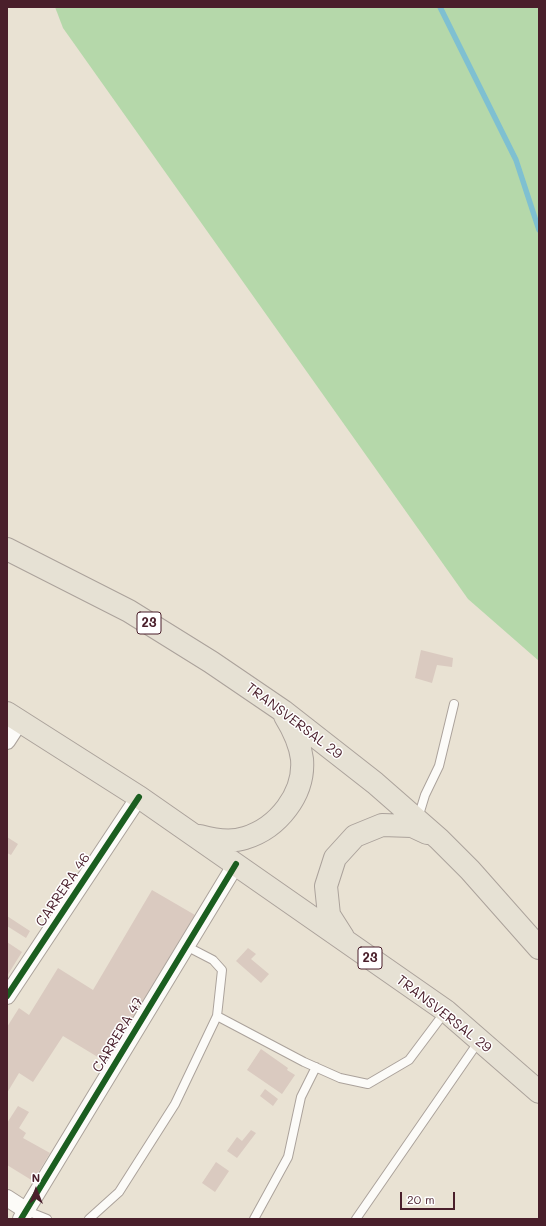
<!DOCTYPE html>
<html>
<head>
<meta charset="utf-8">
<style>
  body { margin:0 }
  #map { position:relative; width:546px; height:1226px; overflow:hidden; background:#e9e2d3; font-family:Mali,sans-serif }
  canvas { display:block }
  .frame { position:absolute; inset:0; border:8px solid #4a1f2b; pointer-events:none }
  .north { position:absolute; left:16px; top:1170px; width:40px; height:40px; -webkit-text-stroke:3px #fff; paint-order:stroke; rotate:0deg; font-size:11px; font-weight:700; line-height:16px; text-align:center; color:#4a1f2b }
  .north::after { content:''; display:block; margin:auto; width:14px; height:18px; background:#4a1f2b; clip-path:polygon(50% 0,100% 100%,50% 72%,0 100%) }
  .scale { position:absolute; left:400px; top:1192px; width:55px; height:18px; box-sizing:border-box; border:2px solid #4a1f2b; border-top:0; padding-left:5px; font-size:12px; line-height:14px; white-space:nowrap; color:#4a1f2b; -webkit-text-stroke:3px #fff; paint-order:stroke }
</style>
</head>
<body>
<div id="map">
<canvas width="546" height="1226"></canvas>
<div class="frame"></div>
<div class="north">N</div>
<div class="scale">20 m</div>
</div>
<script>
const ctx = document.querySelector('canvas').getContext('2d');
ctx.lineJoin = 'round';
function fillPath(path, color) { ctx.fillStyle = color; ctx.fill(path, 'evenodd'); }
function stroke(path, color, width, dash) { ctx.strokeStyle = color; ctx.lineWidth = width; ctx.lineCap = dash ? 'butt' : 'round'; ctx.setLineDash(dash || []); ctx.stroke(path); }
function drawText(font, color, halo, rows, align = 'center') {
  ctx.font = font + ' Mali,sans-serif'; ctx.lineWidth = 3; ctx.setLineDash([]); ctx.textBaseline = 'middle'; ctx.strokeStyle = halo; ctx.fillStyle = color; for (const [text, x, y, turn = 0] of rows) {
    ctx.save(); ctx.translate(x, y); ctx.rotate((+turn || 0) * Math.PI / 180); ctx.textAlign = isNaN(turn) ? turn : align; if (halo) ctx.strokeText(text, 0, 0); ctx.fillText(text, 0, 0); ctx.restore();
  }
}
const green = new Path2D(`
  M55,7H539V661L468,599L63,28Z`);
const stream = new Path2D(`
  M440,7L516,160L539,230`);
const building = new Path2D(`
  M421,650L453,658L452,667L437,665L432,683L415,678Z
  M7,837L18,844L11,855L7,853Z
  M152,890L195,915L106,1062L63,1036L33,1082L19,1073L7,1093V1027L19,1008L29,1015L58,968L93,990Z
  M7,916L30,931L26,938L7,926Z
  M7,942L22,952L7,976Z
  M248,948L256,954L251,959L269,974L261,983L236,961Z
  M261,1049L288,1068L287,1070L295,1075L282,1094L247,1070Z
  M265,1089L278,1099L273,1106L260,1096Z
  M18,1106L29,1112L19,1128L26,1133L23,1138L50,1153L33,1181L7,1165V1123Z
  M251,1130L256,1133L237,1158L227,1151L237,1137L242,1141Z
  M216,1162L229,1171L215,1192L202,1183Z`);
const lane = new Path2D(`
  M418,818L425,795L439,766L454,704
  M217,1016L304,1062L340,1078L368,1084L409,1060L445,1012
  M27,1211L47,1219
  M89,1219L119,1192L175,1104L217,1016L222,970L213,960L186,946
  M254,1219L288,1157L301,1097L316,1067
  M356,1219L479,1041`);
const street = new Path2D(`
  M7,741L20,721
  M7,996L139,797
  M7,1198L27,1211
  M21,1219L236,864`);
const highway = new Path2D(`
  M7,549L129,611L211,662L283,711L375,783L439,839L470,870L539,948
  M7,713L139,797L446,1011L539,1092
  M200,836C214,840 230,843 245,838C278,828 305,794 302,759C300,743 293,729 285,716
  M343,937L329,915L326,886L335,858L355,836L382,825L412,826L427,833`);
const cycleway = new Path2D(`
  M7,996L139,797
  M21,1219L236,864`);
const shields = [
  [149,623,24],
  [370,958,24]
];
const shieldNames = [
  ["23",149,623],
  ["23",370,958]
];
const streetNames = [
  ["TRANSVERSAL 29",294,721,37],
  ["CARRERA 46",63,890,-56],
  ["TRANSVERSAL 29",444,1014,38],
  ["CARRERA 47",118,1035,-59]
];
fillPath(green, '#b5d8aa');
stroke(stream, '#7fc0d1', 5.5);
fillPath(building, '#dacac0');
stroke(lane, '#aba29b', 10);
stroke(street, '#aba29b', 18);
stroke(highway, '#aba29b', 24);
stroke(lane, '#fcfbf8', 8);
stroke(street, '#fcfbf8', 16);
stroke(highway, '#e6e1d4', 22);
stroke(cycleway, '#1b5e20', 6);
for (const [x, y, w] of shields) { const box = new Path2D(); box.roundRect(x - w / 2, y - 11, w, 22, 3); ctx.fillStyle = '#fff'; ctx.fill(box); stroke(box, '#4a1f2b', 1); }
drawText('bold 13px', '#4a1f2b', null, shieldNames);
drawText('14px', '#4a1f2b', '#fff', streetNames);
</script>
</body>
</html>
